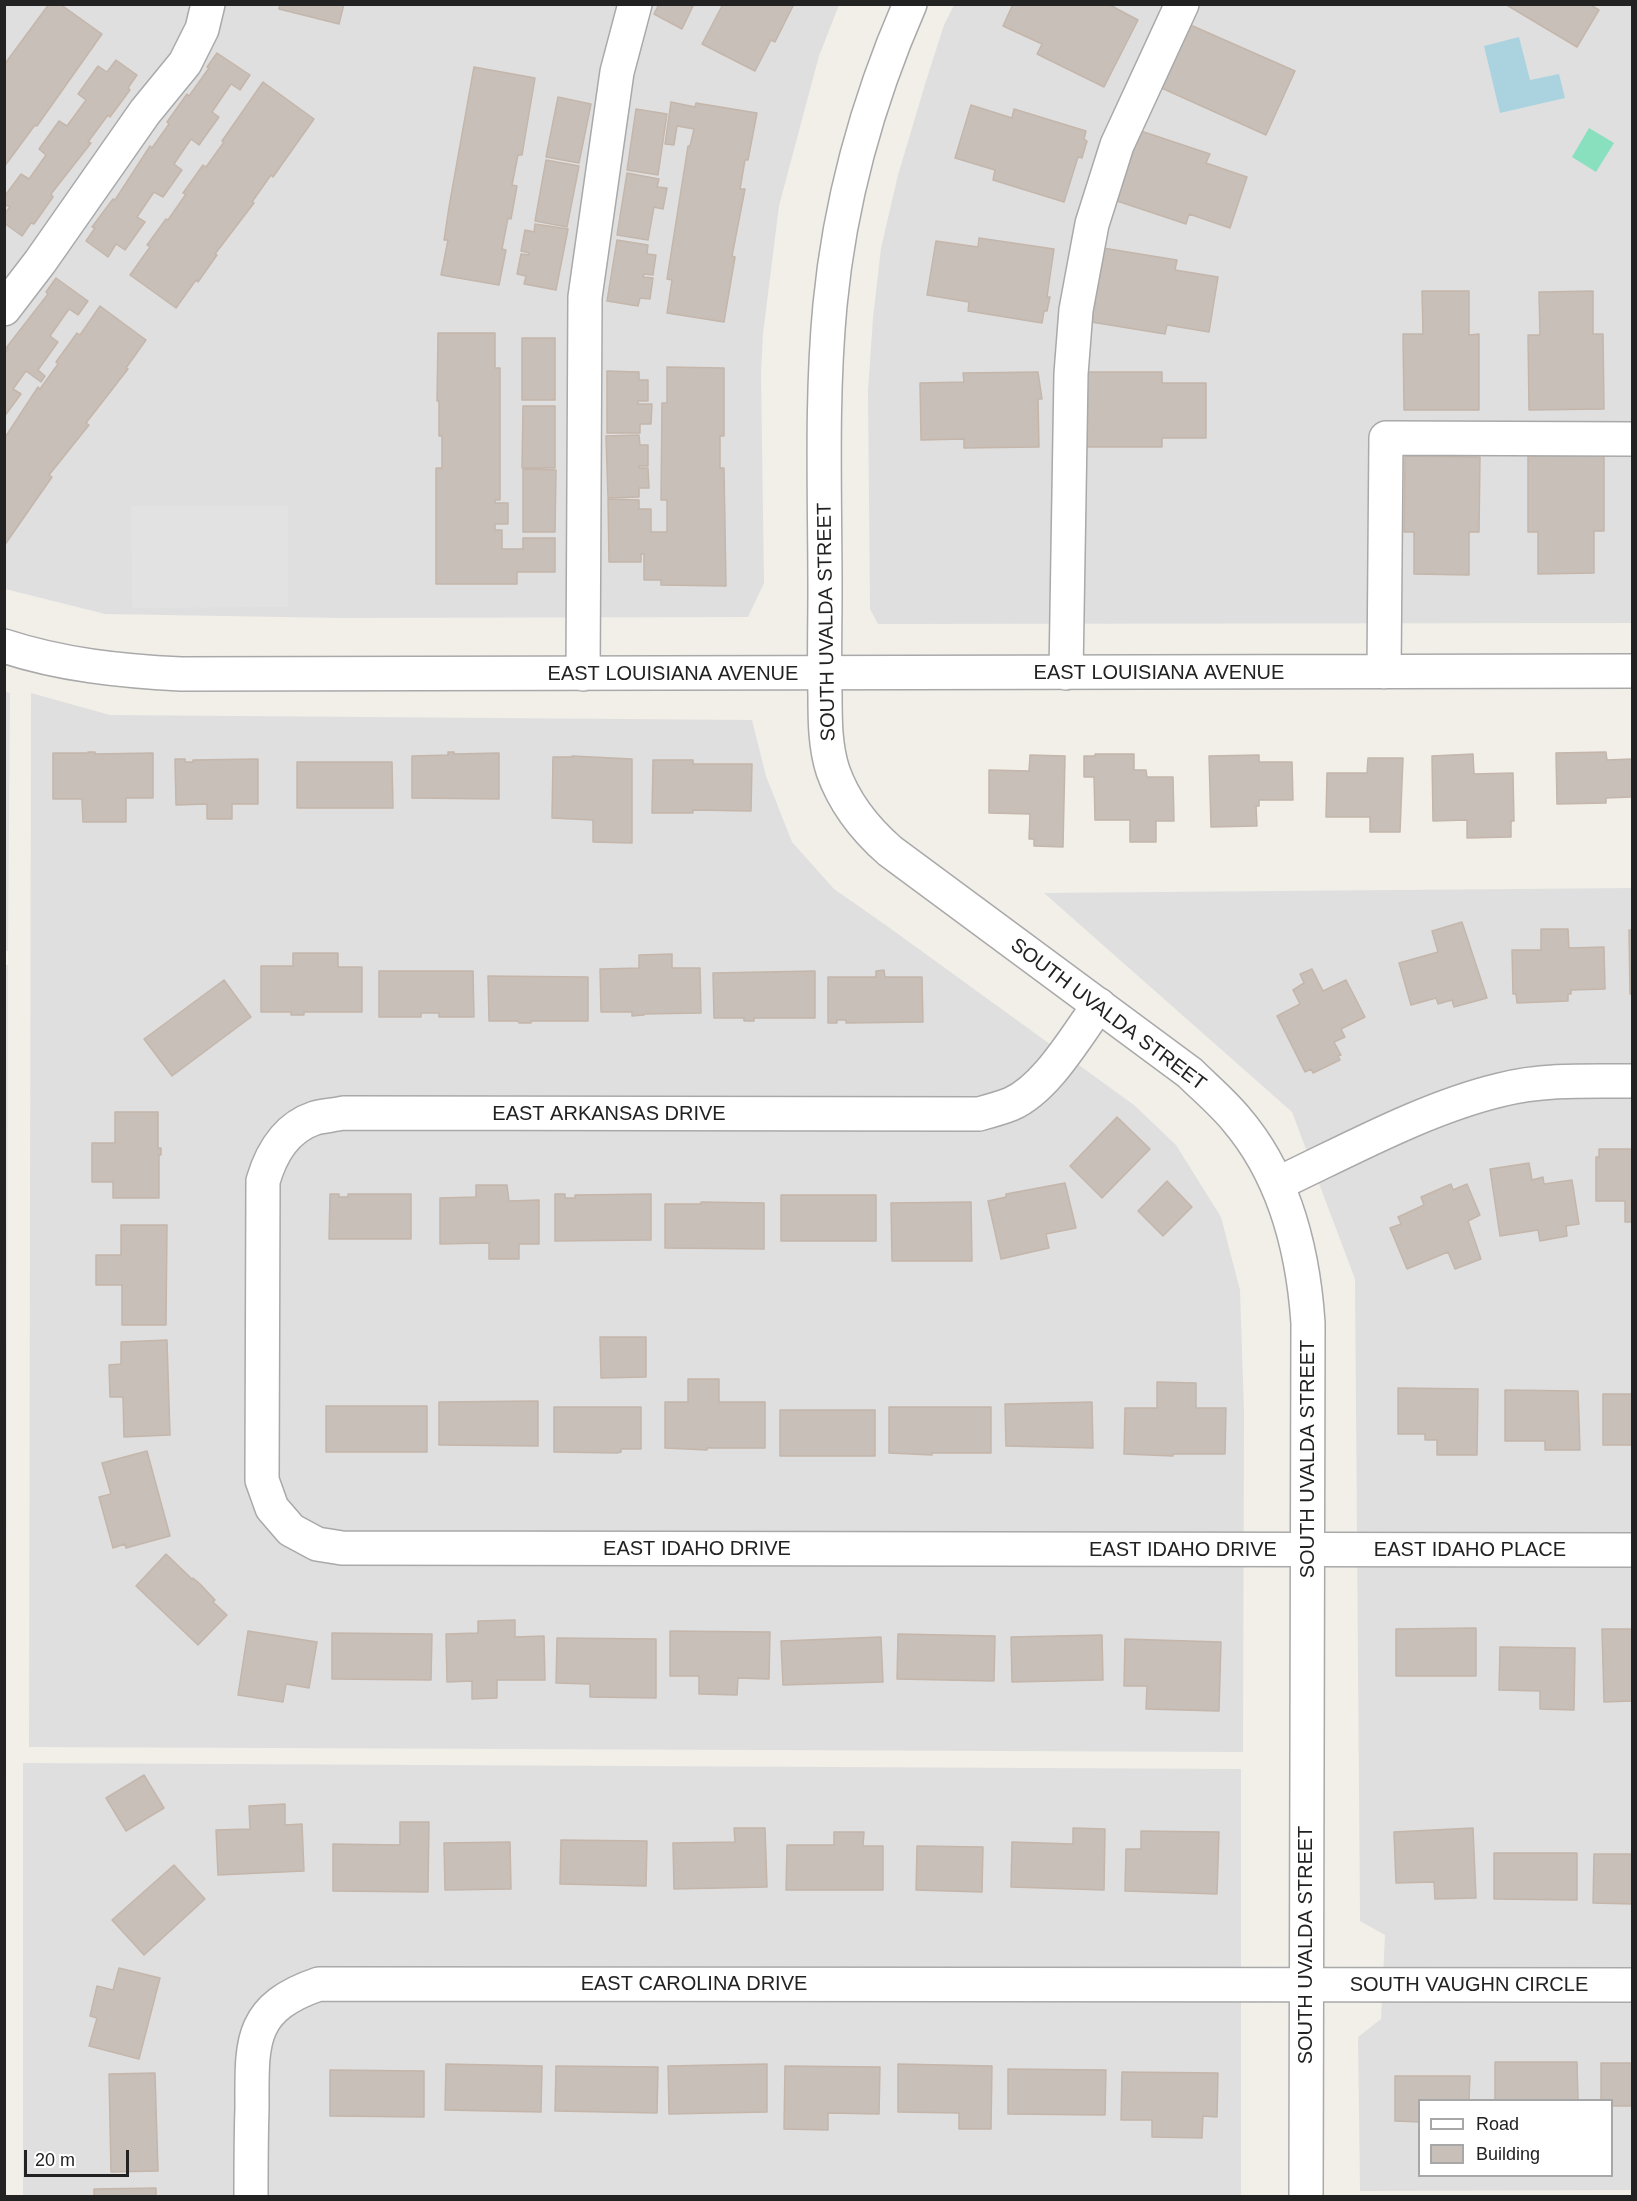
<!DOCTYPE html>
<html>
<head>
<meta charset="utf-8">
<style>
  body { margin:0 }
  #map { position:relative; width:1637px; height:2201px; overflow:hidden; background:#f2efe9; font-family:Arial,sans-serif }
  canvas { display:block }
  .frame { position:absolute; inset:0; border:6px solid #222; pointer-events:none }
  .legend { position:absolute; left:1418px; top:2099px; width:195px; height:78px; box-sizing:border-box; background:#fff; border:2px solid #a7a7a7; margin:0; padding:8px 10px; list-style:none; font-size:18px; color:#222 }
  .legend li { display:flex; align-items:center; gap:12px; height:30px }
  .legend b { width:30px; border:2px solid #a7a7a7 }
  .scale { position:absolute; left:24px; top:2150px; width:105px; height:27px; box-sizing:border-box; border:3px solid #222; border-top:0; padding-left:8px; font-size:18px; line-height:21px; white-space:nowrap; color:#222; -webkit-text-stroke:4px #fff; paint-order:stroke }
</style>
</head>
<body>
<div id="map">
<canvas width="1637" height="2201"></canvas>
<div class="frame"></div>
<ul class="legend">
<li><b style="height:8px;background:#fff"></b>Road</li>
<li><b style="height:16px;background:#c7bfb8"></b>Building</li>
</ul>
<div class="scale">20 m</div>
</div>
<script>
const ctx = document.querySelector('canvas').getContext('2d');
ctx.lineJoin = 'round';
function fillPath(path, color) { ctx.fillStyle = color; ctx.fill(path, 'evenodd'); }
function stroke(path, color, width, dash) { ctx.strokeStyle = color; ctx.lineWidth = width; ctx.lineCap = dash ? 'butt' : 'round'; ctx.setLineDash(dash || []); ctx.stroke(path); }
function drawText(font, color, halo, rows, align = 'center') {
  ctx.font = font + ' Arial,sans-serif'; ctx.lineWidth = 5; ctx.setLineDash([]); ctx.textBaseline = 'middle'; ctx.strokeStyle = halo; ctx.fillStyle = color; for (const [text, x, y, turn = 0] of rows) {
    ctx.save(); ctx.translate(x, y); ctx.rotate((+turn || 0) * Math.PI / 180); ctx.textAlign = isNaN(turn) ? turn : align; if (halo) ctx.strokeText(text, 0, 0); ctx.fillText(text, 0, 0); ctx.restore();
  }
}
const residential = new Path2D(`
  M5,5H839L819,56L779,206L763,334L761,373L764,583L748,617L341,618L105,614L5,589Z
  M954,5H1632V623L878,624L870,609L868,391L873,318L881,248L898,175L926,81L944,25Z
  M5,691L10,693L8,951H4Z
  M31,693L110,715L752,720L766,776L792,842L834,889L887,926L1134,1105L1176,1145L1221,1217L1240,1290L1244,1411L1243,1752L29,1747Z
  M1632,888V2190L1360,2191L1358,2037L1381,2019L1385,1935L1360,1921L1355,1279L1292,1112L1044,893ZM1420,2100H1612V2176H1420Z
  M4,965H8L5,2196H4Z
  M23,1763L1241,1769V2196H23Z`);
const pitch = new Path2D(`
  M1589,128L1614,143L1596,172L1572,157Z`);
const parking = new Path2D(`
  M131,506H288V607L132,608Z`);
const water = new Path2D(`
  M1519,37L1530,80L1559,74L1565,98L1500,113L1484,46Z`);
const building = new Path2D(`
  M49,4H60L102,34L37,126L35,125L4,167V65Z
  M280,4H344L339,24L279,9Z
  M659,4H694L682,29L654,14Z
  M723,4H794L775,42L771,40L755,71L702,44Z
  M1013,4H1108L1138,20L1104,87L1037,54L1042,44L1003,26Z
  M1505,4H1589L1599,10L1577,47Z
  M1186,23L1295,71L1266,135L1157,86Z
  M217,53L250,75L240,90L231,84L212,112L219,117L199,145L191,139L174,164L182,170L163,197L154,192L137,217L145,222L125,250L116,244L108,257L86,241L95,228L92,227L113,199L115,200L150,146L152,148L169,124L167,122L187,94L189,96L209,68L207,67Z
  M116,60L137,75L128,88L130,90L110,117L108,115L88,142L91,143L51,194L53,197L34,224L31,223L22,236L4,223V214L10,207L4,204V197L21,174L29,179L46,155L39,149L59,121L67,126L86,100L78,94L98,66L107,72Z
  M474,67L535,78L522,155H518L512,185L517,186L511,219L508,218L502,249L506,250L499,285L441,275L448,240H444L449,207Z
  M263,82L314,119L273,177L271,175L252,202L254,203L215,254L217,255L198,282L196,280L176,308L130,275L150,247L147,245L166,219L168,220L186,194L183,193L203,165L206,167L224,142L222,141Z
  M558,97L591,104L579,163L546,157Z
  M671,102L695,107L696,103L757,113L748,160H745L740,189H745L732,256L735,257L724,322L667,313L672,280L667,279L688,146H690L694,129L677,126L674,145L665,144Z
  M971,105L1012,118L1014,109L1086,131L1084,139L1087,141L1082,158L1078,157L1064,202L993,180L995,170L955,158Z
  M636,109L667,114L658,175L627,170Z
  M1138,130L1210,154L1206,163L1247,177L1230,228L1189,214L1186,224L1114,200Z
  M546,160L579,166L567,227L535,221Z
  M627,173L659,179L657,187L667,188L663,209L654,207L648,240L617,235Z
  M535,224L568,229L556,290L524,284L526,276L517,274L521,254L529,255V253L521,251L525,230L534,232Z
  M979,238L1054,249L1047,297H1050L1047,311H1044L1042,323L968,311L969,302L927,295L936,241L978,247Z
  M617,240L648,245L647,254L656,255L653,275L644,274L643,277L653,278L650,299L640,298L638,306L607,301Z
  M1103,248L1177,260L1175,270L1218,277L1209,332L1167,325L1165,334L1091,322Z
  M56,278L88,301L78,315L69,309L50,336L58,342L38,370L45,376L41,382L26,371L13,389L21,394L4,417V354L8,349L6,348L48,294L46,292Z
  M1422,291H1469V335L1479,334V410H1404L1403,334H1423Z
  M1593,291V334H1603L1604,409L1529,410L1528,335H1540L1539,292Z
  M100,306L146,340L126,368L128,369L86,423L89,425L49,475L52,477L4,546V439L38,387L40,389L58,364L56,362L77,333L80,335Z
  M438,333H495V368H500V500H495V503H508V524H495V530H502V549H523V538H555V572H517V584H436V468H442V436H439V401H437Z
  M522,338H555V400H522Z
  M667,367L724,368V436H720V468H724L726,586L661,585V580H644V554H641V562H609L608,499L639,500V509H651V532H667V500H661L662,403H667Z
  M607,371L639,372V380H648V401H638V404H652L651,424H640V433H607Z
  M1038,372L1042,399H1038L1039,447L964,448V439L921,440L920,383L964,382L963,373Z
  M1086,372H1162V383H1206V438H1162V447H1086Z
  M523,406H555V468H522Z
  M639,435L640,445H648V466H639V468H648L649,488H639V497L608,498L606,436Z
  M1405,456L1480,457L1479,532H1469V575L1414,574V532H1404Z
  M1528,456H1604V531H1594V573L1538,574V532H1528Z
  M523,469L556,470L555,532H523Z
  M88,752H95V754L153,753V798H126V822H83L82,799H53V753H88Z
  M448,752H454V754L499,753V799L412,798V756L448,755Z
  M1606,752L1607,760L1632,759V797L1606,798V803L1557,804L1556,753Z
  M1095,754H1134V770H1146L1147,777H1173L1174,821H1156V842H1130V820H1095L1094,777H1084V756H1095Z
  M1473,754L1474,774L1513,773L1514,821H1511V837L1467,838V820L1433,821L1432,756Z
  M1030,755L1065,756L1063,847L1034,846V839H1029L1030,814L989,813V770L1029,771Z
  M1259,755V762H1292L1293,800H1259V806H1256L1257,826L1211,827L1209,756Z
  M572,756L632,759V843L593,842V820L552,818L553,757H572Z
  M1368,758H1403L1400,832H1370V817H1326L1327,773H1367Z
  M175,759H185V762H193V760L258,759V804H232V819H207V804L176,805Z
  M653,760H693V764H752L751,811L693,810V813H652Z
  M297,762H392L393,808H297Z
  M1462,922L1487,998L1454,1007L1452,1000L1438,1004L1436,998L1411,1005L1399,963L1438,952L1432,931Z
  M1541,929H1568L1569,948L1604,947L1605,989L1571,990V994H1568V1001L1517,1003L1516,994H1513L1512,950H1541Z
  M1629,930H1632V994H1630Z
  M293,953H338V967H362V1012H304V1015H291V1012H261V966H293Z
  M672,954V968H700L701,1013L644,1014V1015L632,1016V1012H601L600,969L639,968V955Z
  M1312,969L1323,991L1346,980L1365,1017L1341,1029L1345,1037L1334,1042L1341,1055L1338,1056L1340,1060L1313,1073L1311,1069L1305,1072L1277,1016L1300,1004L1293,990L1304,983L1300,974Z
  M884,970L885,977H922L923,1022L846,1023V1020H837V1023H828V977H876V971Z
  M379,971H473L474,1017H439V1013H421V1017H379Z
  M815,971V1018H754V1021H744V1018H714L713,973Z
  M488,976L588,977V1021H531V1023H519L518,1021H489Z
  M224,980L251,1017L172,1076L144,1039Z
  M115,1112H158V1148H161V1155H159V1198H113V1182H92V1143H115Z
  M1117,1117L1150,1149L1102,1198L1070,1166Z
  M1599,1149H1632V1222H1625V1201H1596V1157H1599Z
  M1529,1163L1532,1180L1543,1177L1544,1184L1572,1180L1579,1224L1566,1226L1567,1236L1540,1241L1538,1230L1500,1236L1490,1169Z
  M1167,1181L1192,1207L1163,1236L1138,1211Z
  M1065,1183L1076,1228L1046,1234L1049,1248L1001,1259L988,1201L1006,1197V1194Z
  M1451,1184L1453,1190L1467,1184L1480,1215L1468,1221L1481,1259L1455,1269L1448,1252L1407,1269L1390,1228L1401,1224L1398,1217L1424,1205L1421,1197Z
  M476,1185H507L509,1201L539,1200V1244H519V1259H489V1243L440,1244V1198L476,1197Z
  M330,1194H339V1197H348V1194H411V1239H329Z
  M555,1194H565V1198H575V1195L651,1194V1240L555,1241Z
  M781,1195H876V1241H781Z
  M701,1202L764,1203V1249L665,1248V1204H701Z
  M971,1202L972,1261H892L891,1203Z
  M121,1225H167L166,1325H122V1285H96V1255H121Z
  M600,1337H646V1377L601,1378Z
  M167,1340L170,1435L124,1437L123,1397H110L109,1365L121,1364V1342Z
  M688,1379H719V1402H765V1448H707V1450L665,1448V1402H688Z
  M1157,1382L1196,1383V1408H1226L1225,1454H1173V1456L1124,1454L1125,1408H1157Z
  M1398,1388L1478,1389L1477,1455H1437V1440H1425V1434H1398Z
  M1505,1390L1578,1391L1580,1450H1545V1441H1505Z
  M1603,1394H1632V1445H1603Z
  M538,1401V1446L439,1445V1402Z
  M1092,1402L1093,1448L1006,1446L1005,1404Z
  M326,1406H427V1452H326Z
  M554,1407H641V1449H621V1452L617,1453L554,1452Z
  M889,1407H991V1453H932V1455L889,1453Z
  M780,1410H875V1456H780Z
  M147,1451L170,1536L126,1548L125,1544L113,1548L99,1497L111,1494L102,1463Z
  M166,1554L192,1579L193,1578L200,1584L215,1600L213,1602L227,1615L198,1645L136,1586Z
  M515,1620V1637L544,1636L545,1680H497V1698L472,1699V1681L447,1682L446,1634L478,1633V1621Z
  M1476,1628V1676H1396V1629Z
  M1602,1629H1632V1701L1604,1702Z
  M248,1631L317,1642L309,1688L286,1684L283,1702L238,1695Z
  M670,1631L770,1632L769,1679L738,1678L737,1695L699,1694V1676H670Z
  M332,1633L432,1634L431,1680L332,1679Z
  M898,1634L995,1636L994,1681L897,1679Z
  M1102,1635L1103,1680L1012,1682L1011,1637Z
  M881,1637L883,1682L783,1685L781,1641Z
  M557,1638L656,1639V1698L590,1697V1684L556,1683Z
  M1125,1639L1221,1642L1219,1711L1146,1709L1147,1686H1124Z
  M1500,1647L1575,1648L1574,1710L1540,1709V1691L1499,1690Z
  M144,1775L164,1808L126,1831L106,1798Z
  M285,1804V1825L302,1824L304,1871L218,1875L216,1830L250,1829L249,1806Z
  M400,1822H429L428,1892L333,1891V1844L400,1845Z
  M734,1828H765L767,1887L674,1889L673,1843L735,1842Z
  M1073,1828L1105,1829L1104,1890L1011,1887L1012,1842L1073,1844Z
  M1473,1828L1476,1898L1435,1899L1434,1882L1396,1883L1394,1832Z
  M1141,1831L1219,1832L1217,1894L1125,1891L1126,1849H1141Z
  M834,1832H864L863,1846H883V1890H786L787,1845H834Z
  M561,1840L647,1841L646,1886L560,1884Z
  M510,1842L511,1889L445,1890L444,1843Z
  M917,1846L983,1847L982,1892L916,1890Z
  M1494,1853H1577V1900L1494,1899Z
  M1594,1854H1632V1904L1593,1903Z
  M174,1865L205,1899L144,1955L112,1920Z
  M119,1968L160,1978L139,2059L89,2046L97,2018L90,2016L97,1986L113,1990Z
  M1495,2062H1577L1578,2100H1495Z
  M1601,2063H1632V2106H1612V2100H1601Z
  M446,2064L542,2066L541,2112L445,2110Z
  M767,2064V2112L669,2114L668,2066Z
  M898,2064L992,2066L991,2129H959V2113L898,2112Z
  M556,2066L658,2067L657,2113L555,2111Z
  M785,2066L880,2067L879,2114L828,2113V2130L784,2129Z
  M1008,2069L1106,2070L1105,2115L1008,2114Z
  M330,2070L424,2071V2117L330,2116Z
  M1122,2072L1218,2073L1217,2117L1203,2116L1202,2138L1152,2137V2120H1121Z
  M155,2073L158,2171L111,2172L109,2074Z
  M1395,2076H1470L1469,2100H1420V2122L1395,2121Z
  M156,2188V2196H94V2189Z`);
const minor = new Path2D(`
  M4,309L40,262L145,112L185,63L202,29L208,4
  M4,646C62,665 121,671 181,674L1632,671
  M1384,672L1386,438L1632,439
  M1066,673L1071,374L1076,310L1092,224L1117,145L1182,4
  M583,674L585,297L617,72L635,4
  M1099,1005C1076,1036 1047,1088 1011,1104C1001,1108 990,1111 979,1114L343,1113C334,1115 323,1116 315,1118C285,1128 271,1154 263,1181L262,1480L272,1508L291,1530L317,1544L342,1548L1632,1550
  M1277,1184C1347,1151 1425,1108 1500,1090C1543,1079 1588,1081 1632,1081
  M251,2196C251,2167 251,2138 252,2108C252,2043 248,2008 319,1984L1632,1985`);
const tertiary = new Path2D(`
  M910,4C868,100 840,201 830,305C821,400 825,496 825,590C825,625 824,660 825,695C825,719 825,747 833,771C844,802 866,830 890,851L1190,1073C1205,1088 1222,1102 1236,1119C1285,1176 1303,1249 1308,1323L1306,2196`);
const streetNames = [
  ["SOUTH UVALDA STREET",827,622,-91],
  ["EAST LOUISIANA AVENUE",1159,673],
  ["EAST LOUISIANA AVENUE",673,674],
  ["SOUTH UVALDA STREET",1108,1015,37],
  ["EAST ARKANSAS DRIVE",609,1114],
  ["SOUTH UVALDA STREET",1308,1459,-90],
  ["EAST IDAHO DRIVE",697,1549],
  ["EAST IDAHO DRIVE",1183,1550],
  ["EAST IDAHO PLACE",1470,1550],
  ["SOUTH UVALDA STREET",1306,1945,-90],
  ["EAST CAROLINA DRIVE",694,1984],
  ["SOUTH VAUGHN CIRCLE",1469,1985]
];
fillPath(residential, '#e0dfdf');
fillPath(pitch, '#88e0be');
fillPath(parking, '#e2e2e2');
fillPath(water, '#aad3df');
fillPath(building, '#c7bfb8');
stroke(building, '#c4b6ab', 1.5);
stroke(minor, '#a9a9a9', 36);
stroke(tertiary, '#a9a9a9', 36);
stroke(minor, '#fff', 33);
stroke(tertiary, '#fff', 33);
drawText('20px', '#222', '#fff', streetNames);
</script>
</body>
</html>
